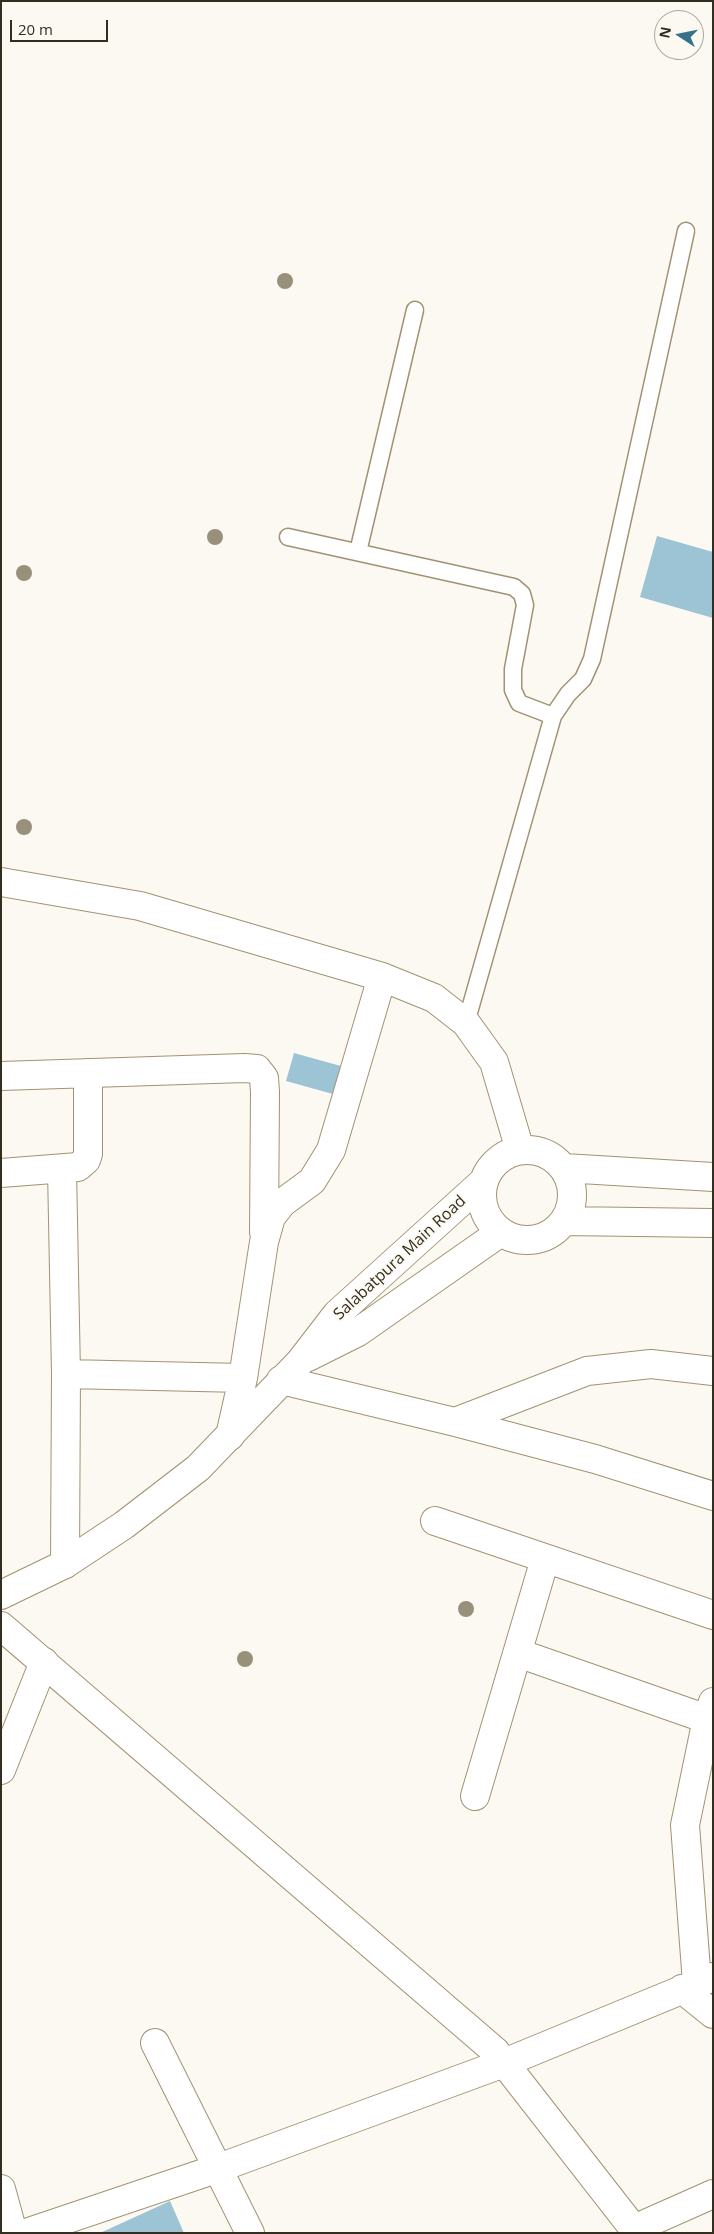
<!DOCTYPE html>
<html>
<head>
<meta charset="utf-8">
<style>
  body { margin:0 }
  #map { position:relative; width:714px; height:2234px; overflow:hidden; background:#fcf9f2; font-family:"Open Sans",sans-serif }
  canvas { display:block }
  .frame { position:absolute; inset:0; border:2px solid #342e20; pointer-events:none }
  .north { position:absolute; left:654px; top:10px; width:50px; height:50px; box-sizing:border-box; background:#fcf9f2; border:1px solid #aca89e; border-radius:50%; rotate:281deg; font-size:14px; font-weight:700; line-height:20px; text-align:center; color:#342e20 }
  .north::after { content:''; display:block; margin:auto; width:18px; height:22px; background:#367289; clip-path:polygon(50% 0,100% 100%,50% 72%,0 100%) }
  .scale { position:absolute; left:10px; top:20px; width:98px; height:22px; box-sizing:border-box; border:2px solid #342e20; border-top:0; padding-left:6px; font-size:15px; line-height:18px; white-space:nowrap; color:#342e20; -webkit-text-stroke:4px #fcf9f2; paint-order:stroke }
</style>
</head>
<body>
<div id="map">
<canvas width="714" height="2234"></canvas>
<div class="frame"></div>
<div class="north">N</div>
<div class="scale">20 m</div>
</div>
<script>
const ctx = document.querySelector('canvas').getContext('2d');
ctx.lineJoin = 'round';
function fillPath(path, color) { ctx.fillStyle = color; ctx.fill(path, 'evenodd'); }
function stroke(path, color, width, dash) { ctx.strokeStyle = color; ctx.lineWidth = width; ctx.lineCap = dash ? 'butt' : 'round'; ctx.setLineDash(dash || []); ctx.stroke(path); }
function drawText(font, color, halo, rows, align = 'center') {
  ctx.font = font + ' "Open Sans",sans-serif'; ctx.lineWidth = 4; ctx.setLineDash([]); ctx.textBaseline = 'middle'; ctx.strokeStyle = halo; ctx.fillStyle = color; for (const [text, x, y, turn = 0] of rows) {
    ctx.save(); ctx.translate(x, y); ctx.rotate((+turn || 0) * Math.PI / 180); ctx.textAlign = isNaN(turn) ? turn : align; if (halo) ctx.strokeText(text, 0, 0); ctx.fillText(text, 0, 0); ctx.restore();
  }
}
const building = new Path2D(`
  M657,536L713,552V618L640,597Z
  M294,1053L348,1068L340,1096L286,1081Z
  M170,2201L184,2233H100Z`);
const lane = new Path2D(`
  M288,537L514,587L522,594L525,605L513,669V690L519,703L553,716
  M358,552L415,310
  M466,1023L553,716L568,694L583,679L592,659L686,231`);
const street = new Path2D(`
  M1,882L140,906L382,977L434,998L466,1023L494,1062L520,1150
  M1,1076L244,1068L257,1069L264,1078L265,1092L264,1232
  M62,1169L66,1374L65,1564
  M1,1173L78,1167L86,1160L88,1154V1073
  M66,1374L243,1378
  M281,1380L455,1422L595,1459L713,1496
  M455,1422L587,1371L651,1364L713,1371
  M230,1436L243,1378L264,1242L271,1217L282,1203L312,1181L331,1150L382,977
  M435,1521L713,1615
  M518,1653L707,1719
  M1,1770L44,1662
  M475,1796L545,1559
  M697,1983L685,1825L707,1719L713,1702
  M682,1989L713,2014
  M155,2043L250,2233
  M1,2189L13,2233
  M634,2229L713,2194
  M26,2233L216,2169L504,2063L713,1977`);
const secondary = new Path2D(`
  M482 1195a45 45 0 1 1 90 0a45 45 0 1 1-90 0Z
  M564,1168L713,1177
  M564,1221L713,1223
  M308,1357L358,1332L501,1232
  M1,1595L65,1564L124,1525L198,1468L300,1362L337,1314L484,1181
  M1,1626L495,2051L637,2233`);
const trees = [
  [285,281],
  [215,537],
  [24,573],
  [24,827],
  [466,1609],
  [245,1659]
];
const streetNames = [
  ["Salabatpura Main Road",400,1258,-43]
];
fillPath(building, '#9cc4d5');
stroke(lane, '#a29272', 19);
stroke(street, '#a29272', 30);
stroke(secondary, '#a29272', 30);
stroke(lane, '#fff', 16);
stroke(street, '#fff', 28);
stroke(secondary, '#fff', 28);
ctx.fillStyle = '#99907c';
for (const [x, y] of trees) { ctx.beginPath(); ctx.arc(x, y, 8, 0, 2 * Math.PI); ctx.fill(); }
drawText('16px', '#342e20', '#fcf9f2', streetNames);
</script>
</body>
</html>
